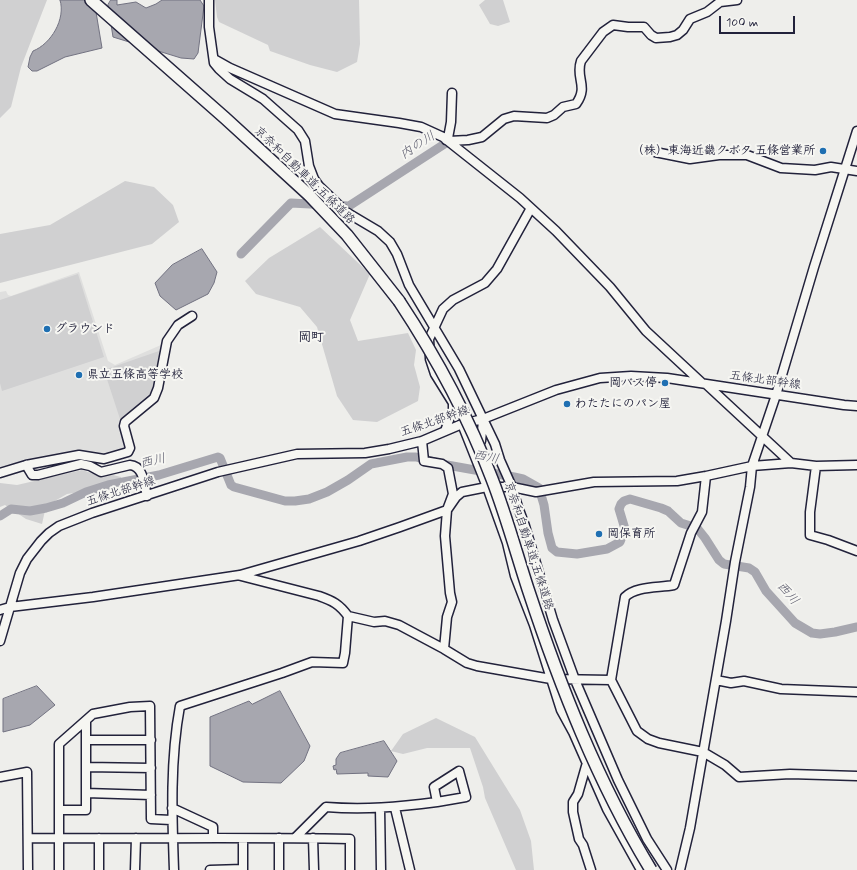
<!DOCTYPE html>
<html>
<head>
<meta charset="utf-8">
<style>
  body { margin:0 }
  #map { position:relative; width:857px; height:870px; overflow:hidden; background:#eeeeeb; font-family:Mynerve,sans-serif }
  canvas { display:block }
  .scale { position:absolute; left:719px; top:16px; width:76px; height:18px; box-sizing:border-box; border:2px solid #22223b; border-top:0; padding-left:5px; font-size:12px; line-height:14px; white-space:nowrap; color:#22223b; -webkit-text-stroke:3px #f6f6f2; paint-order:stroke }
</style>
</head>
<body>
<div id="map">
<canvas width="857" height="870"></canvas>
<div class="scale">100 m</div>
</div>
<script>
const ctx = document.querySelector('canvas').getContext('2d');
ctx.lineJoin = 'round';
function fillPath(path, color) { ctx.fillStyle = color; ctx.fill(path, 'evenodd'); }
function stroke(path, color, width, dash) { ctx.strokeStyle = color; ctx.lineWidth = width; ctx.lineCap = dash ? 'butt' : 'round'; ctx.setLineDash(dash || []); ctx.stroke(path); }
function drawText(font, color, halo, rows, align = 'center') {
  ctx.font = font + ' Mynerve,"Klee One",sans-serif'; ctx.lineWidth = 4; ctx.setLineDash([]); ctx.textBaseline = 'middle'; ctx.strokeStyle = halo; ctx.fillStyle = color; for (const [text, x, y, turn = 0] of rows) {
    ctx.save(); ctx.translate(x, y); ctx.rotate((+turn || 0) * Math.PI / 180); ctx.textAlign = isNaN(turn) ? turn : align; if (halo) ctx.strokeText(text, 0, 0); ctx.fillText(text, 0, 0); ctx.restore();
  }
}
const built = new Path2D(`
  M79,272L108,361L115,365L161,345L163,349L156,384L151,396L121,424L127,447L100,454L87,452L76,451L0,472V292L6,291L8,295L11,296Z`);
const green = new Path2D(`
  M0,0H47L21,67L11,107L0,118Z
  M215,0H359L360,44L357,62L337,72L310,65L270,51L268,45L219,22L217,17Z
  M485,0H503L510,22L498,26L490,24L479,5Z
  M125,181L154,187L173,205L179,222L152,244L0,283V234L50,225Z
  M320,227L370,274L350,320L358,341L408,333L416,350L414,365L420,387L418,401L377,422L353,420L337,396L317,327L300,307L256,294L245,281L269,258Z
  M78,274L104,357L2,391L0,383V300Z
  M159,351L161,356L156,382L153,391L120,419L104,370Z
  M82,470L100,476L113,475L121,477V483L106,488L67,494L46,506L42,524L26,519L5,505L0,507V483L17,485Z
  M436,718L475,737L520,810L531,841L534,870H516L485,798L483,787L470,748H427L403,754L391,751L403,734Z`);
const water = new Path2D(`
  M60,0H94L102,48L65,57L37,71H32L28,67L30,57L33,51C51,44 66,19 60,0Z
  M111,0H117V5L136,2L146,8L156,4L162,0H200L204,6L198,53L194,59L181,58L113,37L108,5Z
  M202,249L217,272L214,283L208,294L176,310L160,296L155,283L172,265Z
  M37,686L55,705L30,725L3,732V699Z
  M280,691L310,746L304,761L281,783L243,782L210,766V717L249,701L252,704Z
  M384,741L397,761L388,777L368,776V773L337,774L336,769L334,770L333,766L336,765V759L340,753Z`);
const river = new Path2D(`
  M241,254L291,203L349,206L446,143L457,142
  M0,516L11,509L30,511L46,508L63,503L86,492L108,485L159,475L218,457L220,458L231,485L234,487L285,501H295L309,499L327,492L348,480L371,464L407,457H416L447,465L514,477L523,479L539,488L544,505L548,533L552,548L557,552L577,554L607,549L620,542L625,529L619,509L621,504L624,501L630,499L661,508L668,511L681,523L697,528L705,538L719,560L724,564L749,568L755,572L766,591L795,623L812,633L820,634L835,632L857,627`);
const minor = new Path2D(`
  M209,0V27L214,63L219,69L230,79L263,99L298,130L305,141L309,166L314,179L319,186L346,212L378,231L390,242L397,254L409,285L459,369L495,444L500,460L512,487L518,507L525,526L553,620L575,680L618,780L647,839L667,870
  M214,59L230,68L335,114L399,123L421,127L443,137L520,198L556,231L610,287L646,331L702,383
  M446,140L448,138L451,122L452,93
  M449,141L468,140L482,137L504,119L514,116L547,118L554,115L563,107L576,104C589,86 575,78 581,61L603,32L613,25L628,27H644L651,35L656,38L670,37L677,35L683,30L690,19L707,12L720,2L737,0
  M655,152L690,159L719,155H747L781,168L815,170L831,167L857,171
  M707,385L791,463
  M462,424L487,487L507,543L515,576L534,625L561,710L573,732L607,809L641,870
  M445,431L453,409V403L435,374L430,359L429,339L443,309L453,300L485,283L497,269L531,208
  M422,441L424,461L442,464L448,468L453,494L447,510L445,536L450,593L452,602L447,617L444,649
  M474,446L481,441L483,421
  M26,465L32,475H38L81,464L90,466L101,472L130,465C144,466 144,485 147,496
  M816,466L810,512V535L828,540L857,551
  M0,473L26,465L79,455L104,459L128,452L130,448L124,426L125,422L154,398L158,388L167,341L178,325L192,316
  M0,610L10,607L93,597L240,575L359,541L400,527L447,510L456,497L462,492L487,487H512L536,492L594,482L677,481L706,476L752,466L791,463L816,466L857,465
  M348,616L374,622L385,621L399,625L444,649L467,663L477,666L551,679L611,680L637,731L648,739L659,743L703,752L725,765L739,777L790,774L857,776
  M0,641L20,573L27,559L41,541L49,533L59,526L92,513L218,472L297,454L365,453L389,449L422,441L462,424L483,419L556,390L600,378L631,376L667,378L844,405L857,406
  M611,680L625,597C636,586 658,588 674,585L691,533L702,512L706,476
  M716,680L731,683L744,681L781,689L857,692
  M86,740H151
  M588,764L586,766L578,794L573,802V812L579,839L583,845L591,870
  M86,767L151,768
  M459,771L466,797L437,802L434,787Z
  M0,777L27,772L28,870
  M86,793L151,795
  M172,808L213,827V838
  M380,808L381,870
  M395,808L410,870
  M59,810H86V722
  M29,838C136,839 243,837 350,839V870
  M99,838V870
  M295,838L326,807C365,810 398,807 437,802
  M313,838L314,870
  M243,839V870
  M59,870V744L93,714L130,707L150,706L151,819L171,820
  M135,870L136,838
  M174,870C172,815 170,760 180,706L282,673L312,662L343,663L345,653L348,616C339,604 333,601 319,596L241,576
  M210,870L243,869
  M279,870V838
  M680,870L690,828L726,621L735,562L750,487L752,466L776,395L814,267L857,131`);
const highway = new Path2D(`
  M91,0L225,118L309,195L347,235L399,301`);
const highwayBridge = new Path2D(`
  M399,301C436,357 468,416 492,479C506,515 516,552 528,589C560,686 598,783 651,870`);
const markers = [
  [823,151,4,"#1f6fb2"],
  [47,329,4,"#1f6fb2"],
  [79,375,4,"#1f6fb2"],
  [665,383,4,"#1f6fb2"],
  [567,404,4,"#1f6fb2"],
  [599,534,4,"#1f6fb2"]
];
const poiNames = [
  ["（株）東海近畿クボタ 五條営業所",815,151,"right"],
  ["グラウンド",55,329],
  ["県立五條高等学校",87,375],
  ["岡バス停",657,383,"right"],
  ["わたたにのパン屋",575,404],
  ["岡保育所",607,534]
];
const streetNames = [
  ["京奈和自動車道;五條道路",304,176,44],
  ["五條北部幹線",765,381,8],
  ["五條北部幹線",435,422,-19],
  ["五條北部幹線",121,492,-18],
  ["京奈和自動車道;五條道路",528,546,72]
];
const waterNames = [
  ["内の川",418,146,-33],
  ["西川",486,458,11],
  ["西川",153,462,-14],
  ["西川",787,594,49]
];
const neighbourhoodNames = [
  ["岡町",311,338]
];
fillPath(built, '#dfdfde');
fillPath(green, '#d0d0d1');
fillPath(water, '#a7a7af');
stroke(water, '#727281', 1);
stroke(river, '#a7a7af', 9);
stroke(minor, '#22223b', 11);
stroke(highway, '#22223b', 14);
stroke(minor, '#f6f6f2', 8);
stroke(highway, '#f6f6f2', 11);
stroke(highwayBridge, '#22223b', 14, []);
stroke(highwayBridge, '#f6f6f2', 11);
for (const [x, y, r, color] of markers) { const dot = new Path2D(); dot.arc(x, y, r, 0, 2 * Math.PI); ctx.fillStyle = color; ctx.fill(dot); stroke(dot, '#f6f6f2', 1.5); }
drawText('bold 12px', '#22223b', '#f6f6f2', poiNames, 'left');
drawText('12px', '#22223b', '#f6f6f2', streetNames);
drawText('italic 13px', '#575769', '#f6f6f2', waterNames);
drawText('bold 13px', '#22223b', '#f6f6f2', neighbourhoodNames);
</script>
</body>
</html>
